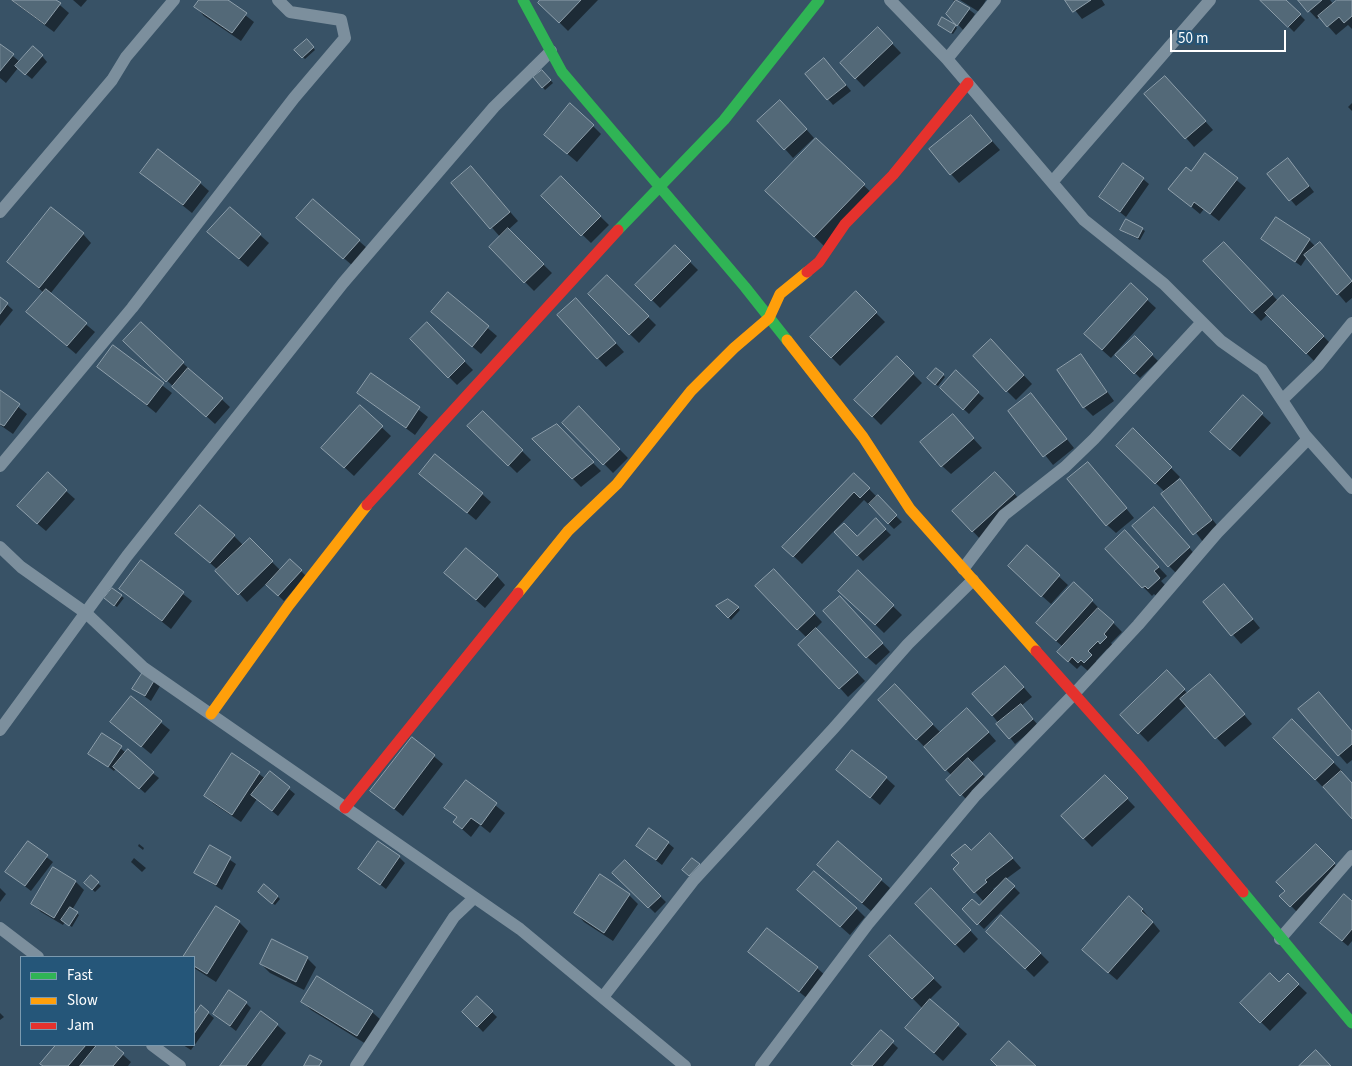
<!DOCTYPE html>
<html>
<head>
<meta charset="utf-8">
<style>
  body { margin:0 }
  #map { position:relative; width:1352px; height:1066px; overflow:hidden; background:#385266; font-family:"Source Sans 3",sans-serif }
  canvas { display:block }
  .legend { position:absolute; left:20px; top:956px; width:175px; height:90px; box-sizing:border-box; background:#255679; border:1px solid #7c9aaf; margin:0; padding:6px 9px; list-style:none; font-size:15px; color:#fff }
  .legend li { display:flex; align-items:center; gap:10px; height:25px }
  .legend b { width:25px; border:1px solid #7c9aaf }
  .scale { position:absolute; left:1170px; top:30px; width:116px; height:22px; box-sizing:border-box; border:2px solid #fff; border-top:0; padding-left:6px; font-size:15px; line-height:18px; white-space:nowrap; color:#fff; -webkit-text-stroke:4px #255679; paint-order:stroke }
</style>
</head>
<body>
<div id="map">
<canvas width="1352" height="1066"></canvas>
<ul class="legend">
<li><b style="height:6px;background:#30b455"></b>Fast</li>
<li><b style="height:6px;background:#ff9f0a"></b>Slow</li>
<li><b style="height:6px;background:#e5322d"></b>Jam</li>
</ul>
<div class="scale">50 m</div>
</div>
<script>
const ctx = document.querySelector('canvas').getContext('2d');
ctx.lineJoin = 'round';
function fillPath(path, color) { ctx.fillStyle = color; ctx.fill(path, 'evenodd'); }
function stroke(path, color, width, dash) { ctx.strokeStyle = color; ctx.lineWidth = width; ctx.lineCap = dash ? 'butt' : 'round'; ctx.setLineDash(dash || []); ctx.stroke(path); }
const shadow = new Path2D(`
  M11,0H54L69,13L54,32Z
  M73,0H87L81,7Z
  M201,0H226L254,22L241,41L204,16L196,7Z
  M542,0H598L568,31L540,3Z
  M953,0H956L975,14L964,31L948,14L956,2Z
  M960,0H986L979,12Z
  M1067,0H1102L1105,5L1082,19Z
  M1262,0H1285L1305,20L1294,32Z
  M1299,0H1330L1334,5L1340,0H1352V29L1348,25L1336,35L1320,17L1317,19Z
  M955,26L957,28L953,34L941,27Z
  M878,29L901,53L864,87L841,63Z
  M307,41L315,50L305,59L296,50Z
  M0,45L20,62L42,56L47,62L32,79L18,68L6,83L0,78Z
  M830,65L851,91L833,105L807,74Z
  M542,71L553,83L545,90L535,77Z
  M1174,86L1213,130L1194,147L1186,138Z
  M1352,103V111L1348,107Z
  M789,110L814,138L793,158L785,149Z
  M971,117L1000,150L959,183L951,174Z
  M593,126L601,134L577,162L545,135Z
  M816,140L876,197L826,248L779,202Z
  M1205,154L1246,188L1219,221L1204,209L1200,214L1170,189L1191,172Z
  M1293,165L1314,192L1296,206L1269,174Z
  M142,173L200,183L209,191L192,213Z
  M480,177L518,221L508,230L552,273L534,291L490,247L501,238L453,183Z
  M561,178L609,225L591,243L542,196Z
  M1143,179L1149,184L1126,217L1101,197Z
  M306,226L359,241L368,249L353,266Z
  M1142,229L1145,231L1140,240L1124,232Z
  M83,234L91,243L50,294L95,332L76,354L37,321L44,293L9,262Z
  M260,235L269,243L248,267L218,241Z
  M1263,239L1309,240L1316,247L1320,243L1352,281V298L1346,303L1307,257L1301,266Z
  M675,247L698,270L660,308L637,285Z
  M1233,253L1278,301L1283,296L1332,345L1315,362L1268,314L1261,321L1205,262Z
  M607,276L656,325L639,343L589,294Z
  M1131,285L1156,308L1111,358L1094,343Z
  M856,293L885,322L840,366L811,337Z
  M448,294L497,336L481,354L441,320Z
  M0,298L13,310L0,326Z
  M585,309L624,352L606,367L559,316Z
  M141,324L230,407L215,424L133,350Z
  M427,324L473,370L457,385L411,339Z
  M1135,338L1158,361L1140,378L1117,355Z
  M113,347L172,393L156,413L98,366Z
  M999,349L1032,384L1016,400L1007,391Z
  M1081,356L1114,401L1093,416L1084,407Z
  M897,358L922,383L881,425L856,400Z
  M936,369L945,377L938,386L928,378Z
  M372,374L428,417L415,435L358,393Z
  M941,388L978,393L984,398L969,414Z
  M0,392L27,414L13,434L0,425Z
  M1031,395L1074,448L1053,465L1010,411Z
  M1243,397L1271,423L1240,457L1220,440Z
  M360,407L391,436L354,476L332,456Z
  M579,408L628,458L613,473L564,423Z
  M483,412L531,460L517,473L469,426Z
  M961,425L982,448L951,474L942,466Z
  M556,426L601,471L581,487L534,439Z
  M1133,430L1180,477L1174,483L1180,480L1188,489L1220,529L1203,542L1165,492L1117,446Z
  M1096,472L1134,518L1116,533L1107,525Z
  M995,473L1022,502L981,540L954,511Z
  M420,474L482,494L491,502L476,520Z
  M854,474L902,522L894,529L864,500L802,564L784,547Z
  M66,491L75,499L46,531L27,515Z
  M1163,517L1197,557L1177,574L1169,566Z
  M876,520L891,535L863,561L836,532L857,538Z
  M234,536L244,546L250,540L281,571H301L306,576L284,601L266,584L247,602L218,570L186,542Z
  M1134,541L1167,576L1161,581L1167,587L1157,597L1154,594L1152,596L1107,549Z
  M1027,547L1068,585L1051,604L1018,575Z
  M142,562L192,601L171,629L121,589Z
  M858,572L902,615L884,633L849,599Z
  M497,576L505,585L485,608L455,582Z
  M782,579L822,622L815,629L865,681L848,697L840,688L807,638L798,629Z
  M112,589L124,598L117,607L108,600Z
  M1233,595L1260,628L1241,644L1204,602Z
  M1092,601L1122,632L1111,643L1114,646L1107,649L1096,661L1100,664L1088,671L1081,665L1077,669L1067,660L1063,647L1046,632Z
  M718,606L738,608L740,610L731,620Z
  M848,606L890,652L876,665L867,657Z
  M1167,672L1188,694L1218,684L1252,724L1225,747L1187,705L1148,742L1122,715Z
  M143,673L160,686L151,701L134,689Z
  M1014,676L1032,697L1021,706L1038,725L1015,744L992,715Z
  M895,686L941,733L976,718L996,741L971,763L988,780L967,800L947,780L952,776L880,700Z
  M1319,694L1352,731V760L1347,764L1339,755Z
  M131,698L170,730L151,754L112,722Z
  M1292,721L1342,771L1340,772L1352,784V817L1275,738Z
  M103,735L159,778L145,793L116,768L114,771L90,753Z
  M412,738L443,764L403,816L372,791Z
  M232,755L266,779L270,773L295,794L278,816L257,799L241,822L214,804L205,796Z
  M838,770L886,778L895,786L880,805Z
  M1105,776L1135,807L1092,847L1062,816Z
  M466,782L505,813L490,833L480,825L471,837L454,822L457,818L446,808Z
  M28,843L53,862L31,891L7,872Z
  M668,843L674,848L662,865L637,846Z
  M838,843L890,888L871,911L827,874Z
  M999,843L1021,868L1006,879L1020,893L984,929L963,909L979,907L984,902L955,869L971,852ZM1000,884L1001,885L995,891L993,889Z
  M139,844L144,848L143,850L138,846Z
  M1316,845L1342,872L1299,914L1281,896Z
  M211,847L236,864L222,890L196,873Z
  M399,857L405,863L386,889L360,869Z
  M134,858L146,868L142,872L131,862Z
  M625,862L666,902L655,913L614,873Z
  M91,877L101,886L95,892L86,883Z
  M76,882L84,890L72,910L79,915L72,927L65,922L63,925L41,912L33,904Z
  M0,888L6,894L0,902Z
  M799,890L856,908L865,917L850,935Z
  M262,894L278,897L280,899L275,905Z
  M629,895L638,904L613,941L584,922L576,913Z
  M940,898L978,939L964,953L917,904Z
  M1352,902V941L1348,946L1327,929Z
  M216,908L239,922L248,931L216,982L194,968V957H185Z
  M1142,909L1160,931L1117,980L1092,959Z
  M890,936L942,987L929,1000L967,1034L943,1061L915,1036L923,1009L871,956Z
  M996,940L1040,953L1049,962L1034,977Z
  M749,952L817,968L826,976L808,999Z
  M307,958L316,967L304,990L270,973L261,964Z
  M1288,975L1307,993L1270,1031L1242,1003L1279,984Z
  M478,998L497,1017L483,1032L464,1012Z
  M303,1002L372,1012L381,1020L366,1044L311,1010Z
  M246,1003L251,1008L236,1031L214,1014Z
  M201,1007L214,1018L191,1050L183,1045H194V1017Z
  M0,1013L4,1017L0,1020Z
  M277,1025L286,1033L261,1066H222Z
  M881,1032L898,1048L883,1066H856Z
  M58,1045H112L131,1062L128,1066H44L42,1064Z`);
const building = new Path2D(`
  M12,0H56L61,3L45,24Z
  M199,0H228L247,13L232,33L194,7Z
  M540,0H581L559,23L538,3Z
  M956,0L970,8L957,26L946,14Z
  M1065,0H1091L1073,12Z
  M1260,0H1286L1301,14L1288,27Z
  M1298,0H1322L1308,12Z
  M1337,0H1352V16L1344,23L1339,17L1327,27L1318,16Z
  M942,17L956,25L951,33L938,25Z
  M878,27L893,43L855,79L840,63Z
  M307,39L314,47L302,58L294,50Z
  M0,44L14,54L0,71Z
  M33,46L43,55L25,75L15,66Z
  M824,58L846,85L827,100L805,74Z
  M542,70L551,80L542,88L533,77Z
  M1165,76L1206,121L1185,139L1144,94Z
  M780,100L807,129L784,150L757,121Z
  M570,103L594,125L567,154L544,135Z
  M971,115L992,141L950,175L929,149Z
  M816,138L865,184L814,237L765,191Z
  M158,149L201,182L183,205L140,173Z
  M1205,153L1238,178L1210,214L1194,202L1191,207L1168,189L1186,167L1191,171Z
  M1288,158L1309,186L1289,201L1267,174Z
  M1123,163L1144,178L1120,212L1099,197Z
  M471,166L510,212L490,229L451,183Z
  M561,176L601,216L581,236L541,196Z
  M313,199L360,240L343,259L296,218Z
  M51,207L84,233L39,288L7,262Z
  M230,207L261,234L239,259L207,232Z
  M1276,217L1310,239L1295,262L1261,239Z
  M1126,219L1143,228L1138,238L1120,230Z
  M508,228L544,264L524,283L489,247Z
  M1224,242L1273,294L1252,313L1203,261Z
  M1320,242L1352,281L1337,295L1304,255Z
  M675,245L691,261L651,301L635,285Z
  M607,275L649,316L629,335L588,294Z
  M1131,283L1148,299L1102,350L1084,334Z
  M46,289L87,323L67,346L26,312Z
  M856,291L877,312L831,358L810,337Z
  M448,292L489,326L472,347L431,312Z
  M1283,295L1324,336L1306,354L1265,313Z
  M0,297L8,303L0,314Z
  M576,298L616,343L597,359L557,315Z
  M141,322L184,362L166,382L123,341Z
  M427,322L465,361L448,378L410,339Z
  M1135,336L1153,354L1134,374L1115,355Z
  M991,339L1024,375L1006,392L973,356Z
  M113,345L164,383L147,405L97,367Z
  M1081,354L1107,392L1083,408L1057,370Z
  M897,356L914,373L872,417L854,400Z
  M188,368L223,398L206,417L172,387Z
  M936,368L944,374L935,385L927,378Z
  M956,370L979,392L963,410L940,388Z
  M371,373L420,407L406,428L357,393Z
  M0,390L20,404L4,426L0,424Z
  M1031,393L1067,439L1043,457L1008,411Z
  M1243,395L1263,413L1230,450L1210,432Z
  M360,405L383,426L344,468L321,448Z
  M579,406L620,449L603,465L562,423Z
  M483,411L523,450L508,466L467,426Z
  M953,414L974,438L941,467L920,442Z
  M557,424L594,462L572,479L532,439Z
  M1133,428L1172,467L1155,484L1116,446Z
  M435,454L483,493L467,513L419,474Z
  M1088,462L1127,508L1106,526L1067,479Z
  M48,472L67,490L37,524L17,506Z
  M995,472L1015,493L972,532L952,511Z
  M854,473L870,488L860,498L854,492L793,557L782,547Z
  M1180,479L1212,520L1193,535L1161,494Z
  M878,495L897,515L888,524L869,504Z
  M200,505L235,535L210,563L175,534Z
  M1154,507L1190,547L1168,567L1132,526Z
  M876,518L886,529L857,556L834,532L844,523L857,536Z
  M1125,530L1159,567L1154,571L1160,578L1148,589L1145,586L1142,588L1105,549Z
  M250,538L273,561L238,595L215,571Z
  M1027,545L1060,575L1041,597L1008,566Z
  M466,548L498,575L476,600L444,573Z
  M290,559L302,570L278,596L266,585Z
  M141,560L184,592L162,621L119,589Z
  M774,569L815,613L797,630L755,586Z
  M858,570L894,605L875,625L838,591Z
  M1074,582L1093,600L1056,641L1036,623Z
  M1224,584L1253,619L1231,636L1203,602Z
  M112,588L122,595L114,606L104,598Z
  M840,596L883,643L866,658L823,611Z
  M728,599L739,607L728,618L716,606Z
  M1098,608L1114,622L1104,634L1107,637L1100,644L1098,641L1088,651L1092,655L1084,663L1081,660L1078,663L1072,657L1068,662L1057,652Z
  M816,628L858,672L839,689L798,645Z
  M1005,666L1024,687L992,716L972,694Z
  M1167,670L1185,689L1138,734L1120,715Z
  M143,672L155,679L145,696L132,689Z
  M1210,674L1245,714L1215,739L1180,699Z
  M895,684L933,724L916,740L878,700Z
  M1319,692L1352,731V744L1338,756L1298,709Z
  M131,696L162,721L141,747L110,722Z
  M1021,704L1033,719L1009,739L996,724Z
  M967,708L989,732L945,771L924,747Z
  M1292,719L1334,762L1315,780L1273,738Z
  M102,733L122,746L108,767L88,754Z
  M412,737L435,755L394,809L370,791Z
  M128,749L154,772L139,789L113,767Z
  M852,750L887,777L870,798L836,770Z
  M232,753L260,772L232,815L204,796Z
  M968,758L983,774L960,796L946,780Z
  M270,771L290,787L272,811L251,795Z
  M1341,771L1352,783V819L1323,787Z
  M1105,775L1128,798L1083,839L1061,816Z
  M466,780L497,803L481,825L471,818L462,829L453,822L457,817L444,808Z
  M649,828L669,842L656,860L636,846Z
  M990,833L1013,858L985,880L987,882L974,893L953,869L959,863L951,855L965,844L971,850Z
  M28,841L48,855L25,886L5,872Z
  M378,841L400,856L380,885L358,869Z
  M838,841L882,879L862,903L817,865Z
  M1316,844L1335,863L1290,907L1279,896L1285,891L1276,882Z
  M210,845L231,857L216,885L194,873Z
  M692,858L700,864L689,876L682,870Z
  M625,860L661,896L648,908L612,873Z
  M53,867L76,881L54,918L31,904Z
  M814,871L857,908L840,927L797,890Z
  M600,874L630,894L604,933L574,913Z
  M91,875L99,882L92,890L84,883Z
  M1006,878L1015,886L977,925L962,909L972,899L979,905Z
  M264,884L278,896L272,904L258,892Z
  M931,888L971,930L955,945L915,904Z
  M1344,894L1352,901V929L1342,941L1320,923Z
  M1129,896L1143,909L1141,911L1153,922L1108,973L1082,950Z
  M216,906L240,921L207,974L194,966V957H183Z
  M70,907L78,912L69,926L61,920Z
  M1001,915L1041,953L1025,969L986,932Z
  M767,928L818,967L799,992L748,952Z
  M890,935L934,978L912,999L869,956Z
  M272,939L308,957L296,982L260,964Z
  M1270,973L1279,982L1288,973L1299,984L1260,1023L1240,1003Z
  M317,976L373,1011L357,1036L301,1002Z
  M229,990L247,1002L230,1026L213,1014Z
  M477,996L493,1011L477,1027L462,1012Z
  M930,999L959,1024L934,1053L905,1028Z
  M201,1005L209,1012L194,1034V1015Z
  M261,1011L278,1024L246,1066H220Z
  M881,1030L894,1041L872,1066H854L851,1064Z
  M1009,1041L1036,1066H997L991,1060Z
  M56,1045H86L68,1066H43L40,1064Z
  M97,1045H114L124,1053L113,1066H80Z
  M1316,1050L1331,1066H1299Z
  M310,1055L322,1061L319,1066H304Z`);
const street = new Path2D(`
  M890,0L947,59L1084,220L1164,284L1221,341L1262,370L1305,435L1352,488
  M947,59L995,0
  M1053,181L1210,0
  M0,212L112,80L126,57L174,0
  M1283,399L1318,365L1352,323
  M0,466L132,308L294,98L345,38L341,20L290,12L278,0
  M0,547L21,567L86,613L144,668L520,929L685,1066
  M963,569L1004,515L1065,467L1094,439L1202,322
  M0,730L127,556L343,283L494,107L551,51
  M0,928L38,957
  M1280,939L1352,856
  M603,997L693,881L833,729L908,644L973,580
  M152,1045L180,1066
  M356,1066L454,917L474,898
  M761,1066L868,924L976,795L1074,694L1138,625L1217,533L1308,439`);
const fast = new Path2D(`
  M523,0L562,72L745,287L787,340
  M618,230L724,120L819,0
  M1243,892L1352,1023`);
const slow = new Path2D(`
  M787,340L863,437L910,509L1036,651
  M518,593L568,531L617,484L691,391L734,348L769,318L780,294L807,272
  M211,714L289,605L367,505`);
const jam = new Path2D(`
  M807,272L819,262L845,224L893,175L968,83
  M367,505L618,230
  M1036,651L1140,768L1243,892
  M345,808L518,593`);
fillPath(shadow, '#0007');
fillPath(building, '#536978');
stroke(building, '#8fa0ac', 1);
stroke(street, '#7c8f9d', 12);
stroke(fast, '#30b455', 11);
stroke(slow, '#ff9f0a', 11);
stroke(jam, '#e5322d', 11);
</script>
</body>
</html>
